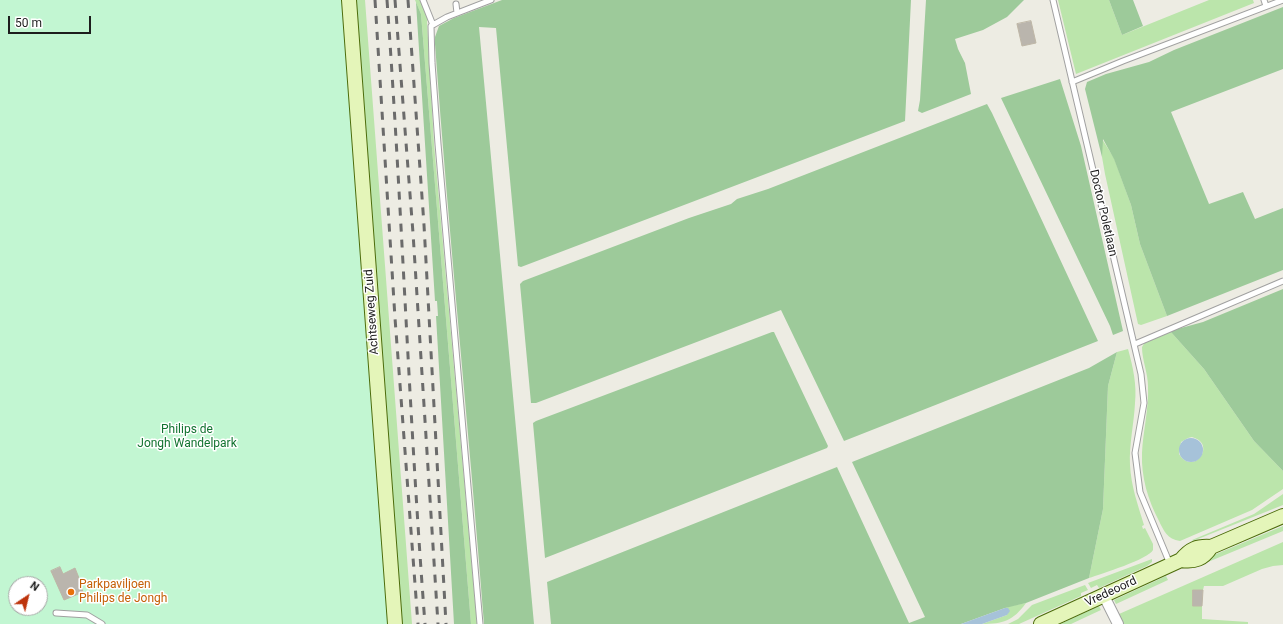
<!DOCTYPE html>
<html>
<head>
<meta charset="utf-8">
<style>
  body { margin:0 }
  #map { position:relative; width:1283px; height:624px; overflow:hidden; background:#edece3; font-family:Roboto,sans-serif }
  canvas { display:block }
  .north { position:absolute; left:8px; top:576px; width:40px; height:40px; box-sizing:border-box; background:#fff; border:1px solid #a5a5a5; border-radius:50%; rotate:35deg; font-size:11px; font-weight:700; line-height:16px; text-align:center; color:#1d1d1d }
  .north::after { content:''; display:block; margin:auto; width:14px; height:18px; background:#bd340c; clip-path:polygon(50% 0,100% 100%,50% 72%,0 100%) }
  .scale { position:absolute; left:8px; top:16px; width:83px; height:18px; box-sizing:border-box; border:2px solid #1d1d1d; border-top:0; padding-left:5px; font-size:12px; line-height:14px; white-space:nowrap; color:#1d1d1d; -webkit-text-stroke:3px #fff; paint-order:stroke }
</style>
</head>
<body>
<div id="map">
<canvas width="1283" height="624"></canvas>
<div class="north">N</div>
<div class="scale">50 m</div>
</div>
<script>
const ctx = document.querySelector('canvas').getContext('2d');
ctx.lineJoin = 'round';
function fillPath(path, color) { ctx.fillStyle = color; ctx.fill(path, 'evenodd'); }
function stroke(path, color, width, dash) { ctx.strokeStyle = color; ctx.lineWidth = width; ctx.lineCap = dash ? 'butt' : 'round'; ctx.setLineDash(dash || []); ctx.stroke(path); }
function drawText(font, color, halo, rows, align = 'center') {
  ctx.font = font + ' Roboto,sans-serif'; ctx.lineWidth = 3; ctx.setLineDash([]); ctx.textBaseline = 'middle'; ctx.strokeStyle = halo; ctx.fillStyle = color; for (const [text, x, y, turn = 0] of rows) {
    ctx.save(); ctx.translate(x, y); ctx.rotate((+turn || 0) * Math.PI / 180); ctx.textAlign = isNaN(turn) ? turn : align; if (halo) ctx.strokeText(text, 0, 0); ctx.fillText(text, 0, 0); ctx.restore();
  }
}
const grass = new Path2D(`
  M355,0H365L412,624H401Z
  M415,0H420L428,20L427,21L434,144L477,624H471L421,14Z
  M1058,0H1109L1122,35L1209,0H1253L1254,3L1076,74Z
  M1102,139L1114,158L1131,205L1140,244L1167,316L1141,325L1138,324L1105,174L1102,157Z
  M1170,331L1204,369L1254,441L1283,471V489L1252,510L1180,541C1167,539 1164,531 1159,521C1148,500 1141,477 1142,453C1143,431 1149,409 1148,386C1148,373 1142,360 1142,347L1145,342ZM1192,437C1218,444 1193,477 1179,454L1181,442L1188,438Z
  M1128,349C1133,367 1137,385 1135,403C1134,424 1129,444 1130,465C1131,486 1138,505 1144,525L1142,526L1143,529L1145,528L1153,544V550C1149,559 1101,574 1089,578L1103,509L1108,386L1117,352Z
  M1283,494V505L1193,541L1192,540L1254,514Z
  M1283,526V531L1203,564L1202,560Z
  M1283,542V565L1273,566L1262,569L1223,586H1204L1203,590H1193V606H1202V619L1248,622V624H1123L1119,614Z
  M1152,559V562L1147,566L1099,588L1097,585L1091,588L1088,583Z
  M1166,576L1168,580L1116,604L1114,600Z
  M1085,585L1088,590L1081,593V596L1019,624H1008L1018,619L1032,605Z
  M1026,603C1013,621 1003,624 982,624L1007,615L1008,608L1005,607Z
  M1099,606L1101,610L1071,624H1060Z`);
const forest = new Path2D(`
  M502,0H911L905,121L521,267L518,266L496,28L479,27L534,624H484C469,430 449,238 435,44V37L439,26L454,18Z
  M926,0H1024L1007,17L983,30L955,39L958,49L965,63L971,94L922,113L918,111L920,100Z
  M1109,0H1133L1143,26L1122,35Z
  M416,2L421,14L471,624H454L436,316H438L437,301H435Z
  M1283,7V69L1171,112L1209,204L1243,192L1255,219L1283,208V270L1167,316L1140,244L1131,205L1114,159L1103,139L1102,157L1085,89L1087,82L1106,74L1149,62L1174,50Z
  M1060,79L1081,146L1123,331L1113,335L1110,326L1001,98Z
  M987,104L992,113L1098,341L844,441L781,310L536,403H531L520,284L523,281L689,218L731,204L737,199L768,189Z
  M1283,289V471L1254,441L1204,369L1170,331L1203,322Z
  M772,332H774L828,446L827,448L545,558L533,423L536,421Z
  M1117,352L1108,386L1103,509L1089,578L1026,603L1005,608L961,624H551L547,582L837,467L909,623L925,617L852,462L1089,368Z`);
const park = new Path2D(`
  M0,0H343L388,624H0ZM16,584H40V608H16Z`);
const water = new Path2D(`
  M1179 450a12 12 0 1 1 24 0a12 12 0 1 1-24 0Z
  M1005,608H1008L1010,611L1007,615L982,624H961Z`);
const building = new Path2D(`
  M1031,21L1036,43L1022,46L1017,24Z
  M60,567L63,574L75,568L81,583L80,584L83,592L64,600L51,571Z
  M1193,590H1203L1202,606H1193Z`);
const lane = new Path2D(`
  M423,0L433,25
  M1053,0L1141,374L1144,403L1135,453L1140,492L1170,564
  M1264,0L1266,6
  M456,4L457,13
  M1072,82L1123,61L1283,0
  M1135,344L1283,281
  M56,613L87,615L102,624
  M480,624L438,144L432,63L431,26L447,17L491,0`);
const street = new Path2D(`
  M1104,596L1118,624`);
const secondary = new Path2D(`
  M349,0L395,624
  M1181,560C1195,562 1203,559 1211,547
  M1041,624L1181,560C1190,549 1197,546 1211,547L1283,516`);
const rail = new Path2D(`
  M375,0L395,318L418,624
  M387,0C402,208 409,416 425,624
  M395,0L413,233L438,624
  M408,0L424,225L446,624`);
const markers = [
  [71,592,4,"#e8710a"]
];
const streetNames = [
  ["Doctor Poletlaan",1103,213,77],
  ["Achtseweg Zuid",372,312,-94],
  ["Vredeoord",1111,592,-25]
];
const parkNames = [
  ["Philips de",187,430],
  ["Jongh Wandelpark",187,444]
];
const foodNames = [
  ["Parkpaviljoen",79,585],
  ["Philips de Jongh",79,599]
];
fillPath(grass, '#bbe5ab');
fillPath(forest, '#9dca9a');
fillPath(park, '#c2f6d2');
fillPath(water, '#a6c2d9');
fillPath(building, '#bab5ad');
stroke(building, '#beb6a6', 1);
stroke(lane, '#a1a1a1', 7);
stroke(street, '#a1a1a1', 12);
stroke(secondary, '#4c6c0b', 16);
stroke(lane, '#fff', 5);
stroke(street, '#fff', 10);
stroke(secondary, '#e4f5b9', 14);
stroke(rail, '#6b6b6b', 3, [8, 8]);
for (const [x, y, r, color] of markers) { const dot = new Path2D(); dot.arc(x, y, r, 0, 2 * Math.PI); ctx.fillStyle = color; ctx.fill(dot); stroke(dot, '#fff', 1.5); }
drawText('12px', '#1d1d1d', '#fff', streetNames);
drawText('12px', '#127330', '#fff', parkNames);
drawText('12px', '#c56008', '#fff', foodNames, 'left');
</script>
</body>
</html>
